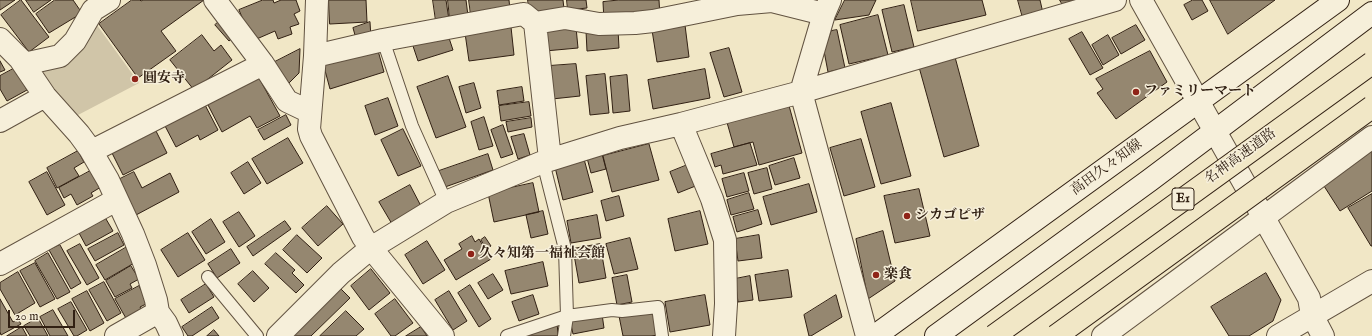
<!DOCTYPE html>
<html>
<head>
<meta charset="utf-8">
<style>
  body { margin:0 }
  #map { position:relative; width:1372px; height:336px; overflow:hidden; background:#f1e7c6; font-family:"IM FELL English",serif }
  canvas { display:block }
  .scale { position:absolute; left:8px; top:310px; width:67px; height:18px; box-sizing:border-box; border:2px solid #312013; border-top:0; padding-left:5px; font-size:12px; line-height:14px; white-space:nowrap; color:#312013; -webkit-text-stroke:3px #f6efda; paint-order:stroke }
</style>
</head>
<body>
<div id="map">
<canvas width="1372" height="336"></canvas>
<div class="scale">20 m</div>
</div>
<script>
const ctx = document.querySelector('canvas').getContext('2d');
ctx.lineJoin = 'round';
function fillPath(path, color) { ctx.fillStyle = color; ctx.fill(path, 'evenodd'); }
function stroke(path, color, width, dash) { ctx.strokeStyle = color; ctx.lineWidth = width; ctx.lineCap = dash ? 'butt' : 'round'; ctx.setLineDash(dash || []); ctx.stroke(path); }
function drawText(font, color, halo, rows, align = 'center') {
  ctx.font = font + ' "IM FELL English","Noto Serif JP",serif'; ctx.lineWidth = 3; ctx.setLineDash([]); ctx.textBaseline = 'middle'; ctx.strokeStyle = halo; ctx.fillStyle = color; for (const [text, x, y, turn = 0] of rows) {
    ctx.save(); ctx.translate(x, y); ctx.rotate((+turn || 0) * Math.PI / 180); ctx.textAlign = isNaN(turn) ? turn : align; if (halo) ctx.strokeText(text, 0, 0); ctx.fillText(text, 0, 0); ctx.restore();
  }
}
const green = new Path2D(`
  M94,21L139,83L78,115L59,95L37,64Z`);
const building = new Path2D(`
  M0,0H15L0,10Z
  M21,0L49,37L29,52L1,15Z
  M26,0H51L34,12Z
  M55,0H73L82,13L49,33L36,14Z
  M132,0H140L141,1L143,0H204L161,31L176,51L138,78L99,24Z
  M263,0H273L274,3L281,0H296L300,11L294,14L299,24L290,27L292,34L278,39L275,31L252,41L239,10Z
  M329,0H366L367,22L330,24Z
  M433,0H446L449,20L436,21Z
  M448,0H466L468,16L450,19Z
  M469,0H509L510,10L471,15Z
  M528,0H563L564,9L530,13Z
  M567,0H586L587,8L568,10Z
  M619,0H659L660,17L604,21L603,2Z
  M845,0H876L869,15L835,20Z
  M911,0H982L986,15L918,31Z
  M1018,0H1040L1043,13L1023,18Z
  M1060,0H1077L1064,7Z
  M1193,0H1202L1208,11L1192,20L1184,5Z
  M1210,0H1275L1228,34Z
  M904,5L914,47L892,52L882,10Z
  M878,15L888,55L849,64L840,25Z
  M221,20L235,36L229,41L215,25Z
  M370,22L371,38L357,42L353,28Z
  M685,25L689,57L657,62L652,30Z
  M1136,25L1145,40L1121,54L1112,38Z
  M511,27L514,55L469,61L465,33Z
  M576,27L578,48L545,51L543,30Z
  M618,29L619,48L587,51L586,31Z
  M837,30L845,68L828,72L824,51L831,31Z
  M447,32L453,50L418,61L412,43Z
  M1082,32L1103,68L1090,75L1069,39Z
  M202,35L214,51L221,45L232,60L194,90L170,60Z
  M1108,35L1119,55L1103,65L1092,45Z
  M377,47L384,72L330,89L323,63Z
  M729,48L742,92L724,97L710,53Z
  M300,49L299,73L285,87L267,66Z
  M1150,51L1167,82L1116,119L1097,93L1103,89L1096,79Z
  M955,57L979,146L944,157L919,67Z
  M0,61L5,70L0,72Z
  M576,64L580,96L552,99L549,66Z
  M15,68L27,90L7,101L0,89V76Z
  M705,69L710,98L653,109L648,80Z
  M605,74L609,113L590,115L586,76Z
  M627,75L630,111L613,113L610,77Z
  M448,76L466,127L436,138L417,87Z
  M259,78L280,116L257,128L250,116L222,132L208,105Z
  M474,83L481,108L466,113L459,87Z
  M522,87L524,101L499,105L497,91Z
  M388,98L398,126L375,135L365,106Z
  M529,102L531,116L501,121L499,106Z
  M788,102L802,153L759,165L753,142L734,147L726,119Z
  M204,103L218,130L200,140L198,135L176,147L164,124Z
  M891,103L911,176L881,184L861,112Z
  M286,115L291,125L264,140L258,130Z
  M484,117L493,146L479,150L471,122Z
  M531,118L532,127L508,132L506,122Z
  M503,125L513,154L501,158L491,130Z
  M155,129L167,153L123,175L111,151Z
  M403,129L421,166L398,176L381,140Z
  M524,134L530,155L518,159L511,137Z
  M288,138L303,163L267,184L252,159Z
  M861,139L875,187L844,196L830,148Z
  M750,143L757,165L723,174L721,165L715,167L711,154Z
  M649,144L659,180L612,192L603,156Z
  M601,150L606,169L591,173L586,154Z
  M78,151L84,162L74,168L79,176L57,188L47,168Z
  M1372,151V191L1340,211L1324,186Z
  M488,154L493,170L445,187L439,171Z
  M794,158L800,178L775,185L769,166Z
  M584,159L593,192L563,200L555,167Z
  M248,162L261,183L244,194L231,173Z
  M690,164L698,185L678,193L670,172Z
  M767,168L772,189L754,194L748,173Z
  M92,170L101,187L91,193L93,196L77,205L71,194L64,198L59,188Z
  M47,172L65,205L47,215L29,182Z
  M134,172L142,188L170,173L179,192L136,215L118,180Z
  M744,173L749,191L727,197L722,179Z
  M533,183L539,212L494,222L488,193Z
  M809,184L817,212L771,225L763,197Z
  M410,185L422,208L392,224L379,202Z
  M919,189L930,236L895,243L884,196Z
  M749,193L754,209L731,215L727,200Z
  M1372,194V246H1371L1348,208Z
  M619,196L624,216L606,221L601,201Z
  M327,206L343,224L318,246L302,228Z
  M758,210L762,224L737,232L733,217Z
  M543,211L548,234L531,238L526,215Z
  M700,211L708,244L675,251L668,219Z
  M239,212L255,236L239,247L223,222Z
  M597,215L601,238L571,243L567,221Z
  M106,219L113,231L86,246L79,233Z
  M211,219L225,242L206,254L192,232Z
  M285,221L291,229L253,256L247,247Z
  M883,231L895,281L868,299L856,239Z
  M118,233L124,245L95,261L88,249Z
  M188,233L205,260L178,277L161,250Z
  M297,235L322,258L307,273L283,250Z
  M759,235L762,258L738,261L735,239Z
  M472,236L475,242L479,239L491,259L456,280L444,260L462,249L459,244Z
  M485,237L491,246L486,249L481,240Z
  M630,238L638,269L614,274L606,244Z
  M427,241L445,270L423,284L405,255Z
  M80,244L99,278L87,285L67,251Z
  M600,244L606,278L579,283L573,249Z
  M60,245L81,283L71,289L49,250Z
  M127,247L136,262L105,280L96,265Z
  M231,249L240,263L217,278L208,264Z
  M48,253L70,292L57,299L35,261Z
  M276,253L295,270L292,273L304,285L296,293L265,264Z
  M543,262L548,286L511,294L505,271Z
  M35,263L55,299L40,307L20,271Z
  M131,266L139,279L130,284L132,288L115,297L106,281Z
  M371,269L390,293L369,310L351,286Z
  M788,270L792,297L759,301L755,275Z
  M253,271L269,288L254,302L238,284Z
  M18,272L35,303L15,315L0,289V283Z
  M1266,273L1281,300L1273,321L1249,336H1229L1211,307Z
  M493,274L503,290L488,299L478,283Z
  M627,275L632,302L617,305L612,278Z
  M750,276L753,300L738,302L735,279Z
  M104,282L121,313L107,321L89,290Z
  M206,284L214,297L189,313L181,300Z
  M337,285L350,298L311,336H285Z
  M470,285L491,319L479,327L458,293Z
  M139,286L148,303L140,307L142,311L127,320L115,299Z
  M87,291L104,323L90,331L72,299Z
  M449,291L467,321L453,330L435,300Z
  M533,295L539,314L519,321L512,302Z
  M705,295L710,325L670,332L665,302Z
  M836,295L842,317L811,336H809L804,315Z
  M0,299L13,322L18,319L21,324L1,335L0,332Z
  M395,299L413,323L395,336H391L375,314Z
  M71,302L87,330L77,336H74L58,309Z
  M212,307L219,318L192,336H188L182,327Z
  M53,310L68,336H50L40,317Z
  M654,310L658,335L651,336H623L619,316Z
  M346,311L364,329L356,336H320Z
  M602,314L604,328L573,334L570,320Z
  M38,318L48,336H30L24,326Z
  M557,321L558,336H516Z
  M22,327L27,336H7Z
  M421,327L427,336H406Z
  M214,330L219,336H207Z`);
const service = new Path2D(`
  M383,40L412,126L446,202
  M543,162L565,249L567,316L564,336
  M208,277L257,336
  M507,336L567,316L612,310L622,311L658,307L662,336`);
const minor = new Path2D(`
  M215,0L263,64L287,101L310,112
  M317,0L315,56L309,129L311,136L363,237L371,248L443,336
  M830,0L824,14L801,92L867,336
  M1141,0L1309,298L1312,315L1323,336
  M524,14L535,23L550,159
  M535,23L565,18L599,24L635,23L653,21L737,4L772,1L824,14
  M0,39L20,59L45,96L79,134L90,149L108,180L133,234L145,265L156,300L158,312L166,323L172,336
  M315,56L383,40L523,14
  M24,64L60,56L75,41L93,10L109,0
  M0,121L45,96
  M681,124L712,199L725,240L726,304L724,336
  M92,151L263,64
  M0,264L116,200
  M116,336L158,312
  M278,336L341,273L371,248L446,202L543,162L620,138L681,124L801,92L1115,0
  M1103,336L1372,137
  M1278,336L1372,281`);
const secondary = new Path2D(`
  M875,336L1338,0
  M936,336L1150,180L1372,13`);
const motorwayBridge = new Path2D(`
  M994,336L1372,63
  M1056,336L1372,107`);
const markers = [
  [135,79,4,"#8f2418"],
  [1136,92,4,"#8f2418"],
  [907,216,4,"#8f2418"],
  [471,254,4,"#8f2418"],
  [876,275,4,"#8f2418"]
];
const shields = [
  [1183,199,22]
];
const shieldNames = [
  ["E1",1183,199]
];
const poiNames = [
  ["圓安寺",143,79],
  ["ファミリーマート",1144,92],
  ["シカゴピザ",915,216],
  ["久々知第一福祉会館",479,254],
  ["楽食",884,275]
];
const streetNames = [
  ["名神高速道路",1241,157,-36],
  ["高田久々知線",1107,168,-36]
];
fillPath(green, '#d0c5a8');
fillPath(building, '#958770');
stroke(building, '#312013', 1);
stroke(service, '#615240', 14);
stroke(minor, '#615240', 24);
stroke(secondary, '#312013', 24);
stroke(service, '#f6efda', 12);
stroke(minor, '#f6efda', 22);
stroke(secondary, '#f6efda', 22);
stroke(motorwayBridge, '#312013', 24, []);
stroke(motorwayBridge, '#f1e7c6', 22);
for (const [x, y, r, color] of markers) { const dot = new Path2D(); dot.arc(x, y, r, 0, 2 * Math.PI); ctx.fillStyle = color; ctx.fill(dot); stroke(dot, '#f6efda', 1.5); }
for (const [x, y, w] of shields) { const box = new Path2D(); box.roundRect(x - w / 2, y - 11, w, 22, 3); ctx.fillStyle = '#f6efda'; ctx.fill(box); stroke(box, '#312013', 1); }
drawText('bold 13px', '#312013', null, shieldNames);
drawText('bold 14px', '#312013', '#f6efda', poiNames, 'left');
drawText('14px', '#312013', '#f6efda', streetNames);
</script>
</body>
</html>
